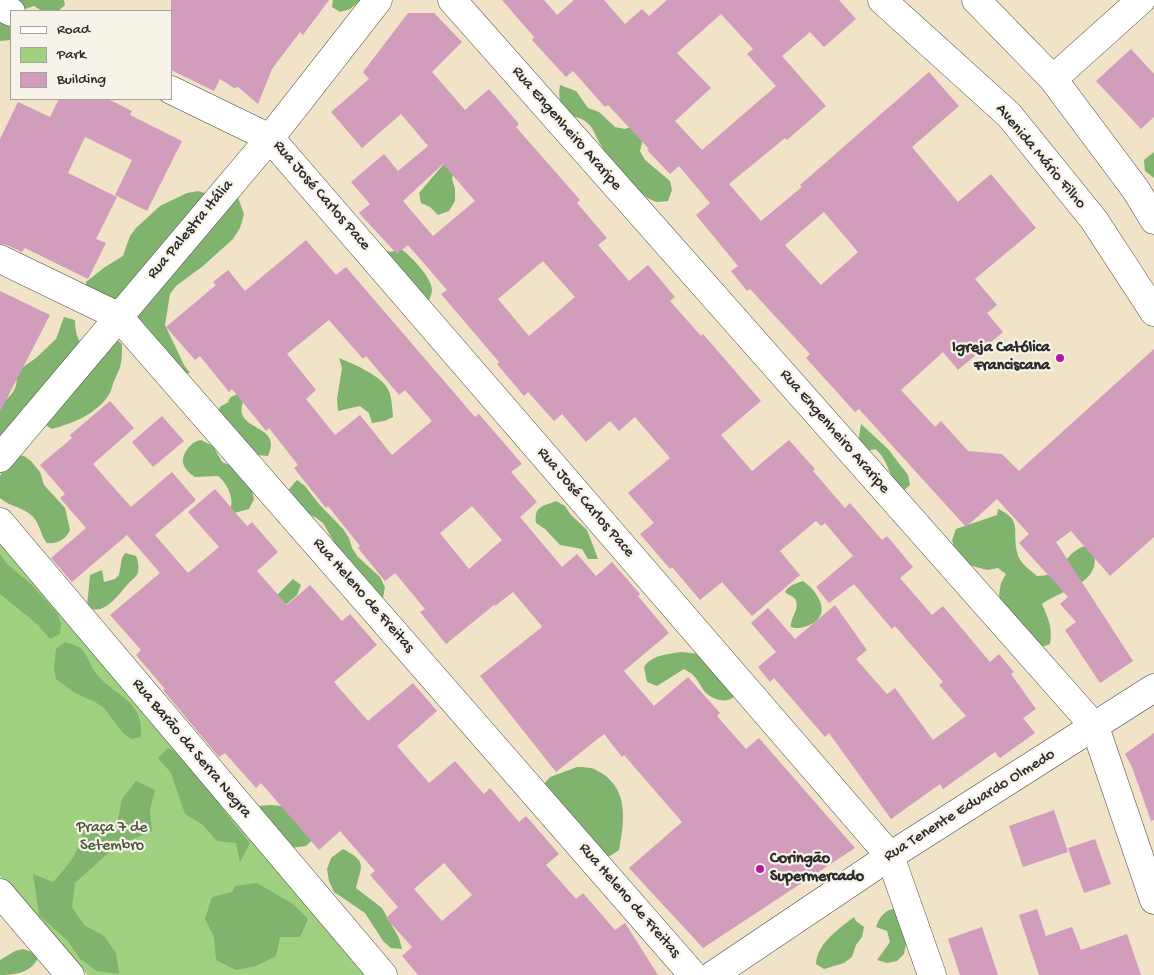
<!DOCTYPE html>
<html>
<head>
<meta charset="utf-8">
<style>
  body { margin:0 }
  #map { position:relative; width:1154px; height:975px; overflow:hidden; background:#f0e3c7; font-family:"Gochi Hand",sans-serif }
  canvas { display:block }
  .legend { position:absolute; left:10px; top:10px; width:162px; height:90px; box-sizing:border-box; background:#f7f3e8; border:1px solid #a5a39c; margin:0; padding:6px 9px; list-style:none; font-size:15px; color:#2b2b2b }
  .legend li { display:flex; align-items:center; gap:10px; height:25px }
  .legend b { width:25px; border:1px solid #a5a39c }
</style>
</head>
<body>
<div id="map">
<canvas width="1154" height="975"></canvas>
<ul class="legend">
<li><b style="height:6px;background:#fff"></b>Road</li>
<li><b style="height:14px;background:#9fd180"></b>Park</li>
<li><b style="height:14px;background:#d29cbc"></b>Building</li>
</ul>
</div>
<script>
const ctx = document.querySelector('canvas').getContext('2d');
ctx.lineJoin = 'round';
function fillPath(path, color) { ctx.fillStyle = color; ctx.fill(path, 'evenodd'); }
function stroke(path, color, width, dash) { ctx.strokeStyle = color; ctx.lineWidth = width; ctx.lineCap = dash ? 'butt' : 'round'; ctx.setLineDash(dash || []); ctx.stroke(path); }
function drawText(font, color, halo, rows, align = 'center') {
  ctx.font = font + ' "Gochi Hand",sans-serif'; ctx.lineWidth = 4.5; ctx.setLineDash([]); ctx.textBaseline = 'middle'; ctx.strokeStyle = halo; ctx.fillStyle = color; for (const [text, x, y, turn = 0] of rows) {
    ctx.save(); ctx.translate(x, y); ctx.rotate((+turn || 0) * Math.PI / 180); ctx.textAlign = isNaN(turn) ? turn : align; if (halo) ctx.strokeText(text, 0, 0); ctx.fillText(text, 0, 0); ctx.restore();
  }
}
const green = new Path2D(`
  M0,531L366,975H88L0,876Z`);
const forest = new Path2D(`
  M9,0H64L65,5L58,11H42L34,6L25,9L24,11H11V40L0,41V17Z
  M333,0H361L350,9L340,12L332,7Z
  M560,85L576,91L588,108L599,112L615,127L625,129L647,122L640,151L645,160L670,181L672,190L668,201C665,201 660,202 657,202C641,199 609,161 602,147C596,138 594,127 585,121C579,117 573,116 567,115C560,105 558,97 560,85Z
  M1154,152V178L1145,171L1144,160Z
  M452,158L454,169L452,179L455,189V201L449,211L438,215L430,207L421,203L419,193L442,166Z
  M198,191L208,194L237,195L244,214L240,228L233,239L203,266L176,286L170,294L165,325L184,365L190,373L178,375L86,292V282L105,267L123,256L130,236L136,228L160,206L187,193Z
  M401,249C411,256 432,278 432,290C432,294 430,298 428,302L382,250L391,252Z
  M64,317L75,320C75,333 78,340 85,350L114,337L122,344C122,362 122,365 114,381C112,386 111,392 108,396C95,415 73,423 52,429L42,423L0,436V406C12,394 19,389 16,372L36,358L56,339Z
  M339,358C352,363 377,374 386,386C392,394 392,407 393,417L384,421L372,423L369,413L360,406L338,411L337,399L342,368Z
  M237,394L243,402C232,432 284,423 268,456L249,454L217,415L220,407L230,401H228L231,397Z
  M861,424L888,449L908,475L910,485L903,491C888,480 890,460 875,449L864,452L858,444Z
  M201,440L213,446L222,462L232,466L250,481L254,499L249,509L234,513L230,510C235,499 227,483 218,476L195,477C181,468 179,458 190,446C194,442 196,441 201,440Z
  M14,455L24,456L31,461L40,472L44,485L65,508L70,530C66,539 58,544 47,543C41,536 40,525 34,518C25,507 10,507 0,498V476L2,472L0,473V467Z
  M297,480L305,486L319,504L343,529L349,538L352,548L358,557L380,577L385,587L383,598L378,601L336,557L334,542L323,523L315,517L292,510L285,494Z
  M556,501L565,506L571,515L587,530L598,559H588L582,549L560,545L545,529L536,523C534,506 542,507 556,501Z
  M998,509C1023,520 1012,531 1017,552C1019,563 1029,569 1037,576C1064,576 1061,558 1080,548C1083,546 1088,546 1092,546C1106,584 1064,588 1042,604C1048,618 1053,628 1050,644L1039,648L1008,625L999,595L1001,583L1006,574L998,568L988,570L968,565L955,550L952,540L956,529L997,515Z
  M125,553L136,556C138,560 139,567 138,572C137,577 131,580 128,584C118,595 103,618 87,606L90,575L102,570L104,582L115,579L119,575L122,558Z
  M0,554L7,564L32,585L57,613L61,623L60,634L50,639L37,624L0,594Z
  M293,579L301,585L297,595L280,610L277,595Z
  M803,581C820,593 833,617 807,626C801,628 797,629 791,627C790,618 801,608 795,599C793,596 788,595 785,592C789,585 795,584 803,581Z
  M65,642C70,644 79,646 82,650C89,657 91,669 99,677C118,697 144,702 141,737L131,739L123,733L104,708L95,702L75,693L56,679L54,668L56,649Z
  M681,652L701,654L735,696C727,704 714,700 706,693C701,688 699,681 694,676C692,673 687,671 684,669L657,686L647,682L644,667C651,655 669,654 681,652Z
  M168,748L188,758L202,774L223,810L250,843L240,862L236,843L217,841L203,825L185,814L171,773L158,758Z
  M577,767C583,767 591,767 596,770C629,786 625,819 619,850L610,856L600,855L543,785L550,777Z
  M136,781L155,790L150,810L152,831L115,847L75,883L72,907L84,925L104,936L116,953L119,974L97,971L80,959L68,941L39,915L33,874L53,882C71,863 78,853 84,828L105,837L118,819L122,799Z
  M270,805L281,806L313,839L306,846L284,849L258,806Z
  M343,849C367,862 362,864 356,888L382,908L399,938L402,949L391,948L383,941L365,913L334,892L329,881L327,869L331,858Z
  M257,883L293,904L308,919L300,937H280L276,956L256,966L236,970L216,960L214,937L205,919L212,897L232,892L235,886Z
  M893,909L904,913L908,933L904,954L897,961L887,963L877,960L890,942L887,931L876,927C879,919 883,911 893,909Z
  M854,917L856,921L864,927L862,937L856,945L852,957L844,963L824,969L816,964C817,943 839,929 854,917Z
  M23,949L35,953L38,958C31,973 14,975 0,975V960L15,951Z`);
const building = new Path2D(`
  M171,0H329L303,35L300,32L272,69L258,104L238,87L234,88L220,79L214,91L171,70Z
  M502,0H544L557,15L574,0H604L625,24L642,9L649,16L667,0H839L856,19L824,47L810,32L782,56L826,106L787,140L785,138L729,184L761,221L802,187L800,185L929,72L959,106L912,147L958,202L991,174L1036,228L975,279L997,305L987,313L1003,332L958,370L943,352L901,390L935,427L941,421L968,451L1002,454L1019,471L1154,349V537L1110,576L1071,531L1056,542L1133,661L1100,683L1065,630L1076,622L1060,604L1068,597L1019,543L1029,534L997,499L966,527L859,409L855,412L806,358L810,354L750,289L747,291L731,271L738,266L696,215L710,203L679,166L670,174L647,150L649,149L608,105L605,107L573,71L566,77L532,40L534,37ZM721,14L753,49L747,54L776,86L702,150L675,121L711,88L677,53ZM824,212L858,252L821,285L785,245Z
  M408,13H434L462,42L432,72L465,110L489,89L519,124L516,127L580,200L577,203L607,238L598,245L629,281L648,265L675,297L670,301L701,336L703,334L761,401L721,435L752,471L789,440L815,469L813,471L845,508L850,503L882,540L887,536L913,567L900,578L932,615L943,606L990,662L999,654L1014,672L1011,674L1036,709L1023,718L1035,733L1000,758L995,752L943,789L940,784L891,819L829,733L825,737L774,678L770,682L758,667L776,652L751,623L768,608L795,639L835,605L867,650L856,659L887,694L895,688L933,740L966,716L939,685L943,682L895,626L892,629L854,584L829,603L816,587L853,556L825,523L821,526L816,521L780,551L800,575L752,616L722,582L700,600L672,567L670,569L640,534L654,523L628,493L670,458L635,417L619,431L610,421L586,442L562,414L554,421L528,392L524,396L497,364L499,362L441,294L447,290L408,245L397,254L359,213L370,204L351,182L384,154L398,171L428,146L401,114L362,148L331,112L369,79L363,72ZM443,164L475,201L433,236L403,201ZM543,261L575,297L529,336L498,299Z
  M1131,49L1154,74V117L1141,129L1096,81Z
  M59,99H108L132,111L130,115L182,141L147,211L115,195L132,160L85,137L68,173L117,197L96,239L106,243L88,279L25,248L22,252L7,245L0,244V139L18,102L50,117Z
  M306,240L336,275L346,267L475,417L479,414L522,464L511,472L537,502L520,517L562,567L577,554L596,576L612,562L640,594L638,596L669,633L624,671L654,706L688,677L720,713L717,716L746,749L759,738L855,848L703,948L629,868L682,822L624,755L622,757L604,734L556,772L480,676L542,627L540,624L513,592L495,606L494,605L446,644L420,612L425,609L395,573L385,581L358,548L360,546L328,506L326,508L294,468L298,465L269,428L266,431L232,389L229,392L200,356L195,360L166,327L216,285L213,282L228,270L245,291ZM329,320L363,359L366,356L399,395L405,390L432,421L392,455L360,415L335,435L306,399L316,390L287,354ZM472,506L502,540L469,569L440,533Z
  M0,291L50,315L0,412Z
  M110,401L134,428L93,464L131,507L172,472L196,500L155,535L188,573L219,547L188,512L215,489L247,526L252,522L278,552L257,571L287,605L310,585L342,621L350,614L377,645L334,682L368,721L413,683L437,711L397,746L429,783L455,761L484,794L490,788L519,822L526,816L559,854L546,865L576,899L583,893L615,930L625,923L658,975H418L402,956L412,947L386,918L398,907L370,875L375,871L340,831L319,850L261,783L256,788L225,753L219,757L163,690L165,689L136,655L141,650L110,615L160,573L127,535L72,582L51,558L86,528L60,498L65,494L40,465L72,438L70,435ZM444,863L472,895L442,921L414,889Z
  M162,416L184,441L153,467L132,442Z
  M1154,733V820L1151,821L1132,767L1125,754Z
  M1054,810L1068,852L1023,867L1009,826Z
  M1095,839L1111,884L1084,893L1068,848Z
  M1037,909L1046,936L1072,927L1081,950L1127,934L1141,975H1039L1019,915Z
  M982,927L998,975H960L948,939Z`);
const minor = new Path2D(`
  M452,0L1095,727L1154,900
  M0,6L11,12
  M1053,79L1141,0
  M171,90L270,138L890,856L932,975
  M0,259L118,316L693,975
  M0,458L270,138L378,0
  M0,522L383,975
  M0,893L70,975
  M713,975L890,856L1154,688`);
const secondary = new Path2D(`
  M882,0L1009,115L1094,220L1154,312
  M976,0L1053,79L1136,190L1154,220`);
const markers = [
  [1060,358,5,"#b5179e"],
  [760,869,5,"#b5179e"]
];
const streetNames = [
  ["Rua Engenheiro Araripe",566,129,49],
  ["Avenida Mário Filho",1040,157,50],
  ["Rua José Carlos Pace",321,196,49],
  ["Rua Palestra Itália",191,230,-50],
  ["Rua Engenheiro Araripe",834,432,49],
  ["Rua José Carlos Pace",585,503,49],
  ["Rua Heleno de Freitas",363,596,49],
  ["Rua Barão da Serra Negra",191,749,50],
  ["Rua Tenente Eduardo Olmedo",970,806,-32],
  ["Rua Heleno de Freitas",629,901,49]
];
const poiNames = [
  ["Igreja Católica",1050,349],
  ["Franciscana",1050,367],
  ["Coringão",770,860,"left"],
  ["Supermercado",770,878,"left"]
];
const parkNames = [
  ["Praça 7 de",112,829],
  ["Setembro",112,847]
];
fillPath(green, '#9fd180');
fillPath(forest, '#7fb36e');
fillPath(building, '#d29cbc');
stroke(minor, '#494742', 29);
stroke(secondary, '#494742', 29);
stroke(minor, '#fff', 28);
stroke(secondary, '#fff', 28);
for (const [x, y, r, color] of markers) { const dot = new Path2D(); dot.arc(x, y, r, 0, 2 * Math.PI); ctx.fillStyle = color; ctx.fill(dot); stroke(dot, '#f7f3e8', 2); }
drawText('16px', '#2b2b2b', '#f7f3e8', streetNames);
drawText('bold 16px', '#2b2b2b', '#f7f3e8', poiNames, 'right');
drawText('16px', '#485440', '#f7f3e8', parkNames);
</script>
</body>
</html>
